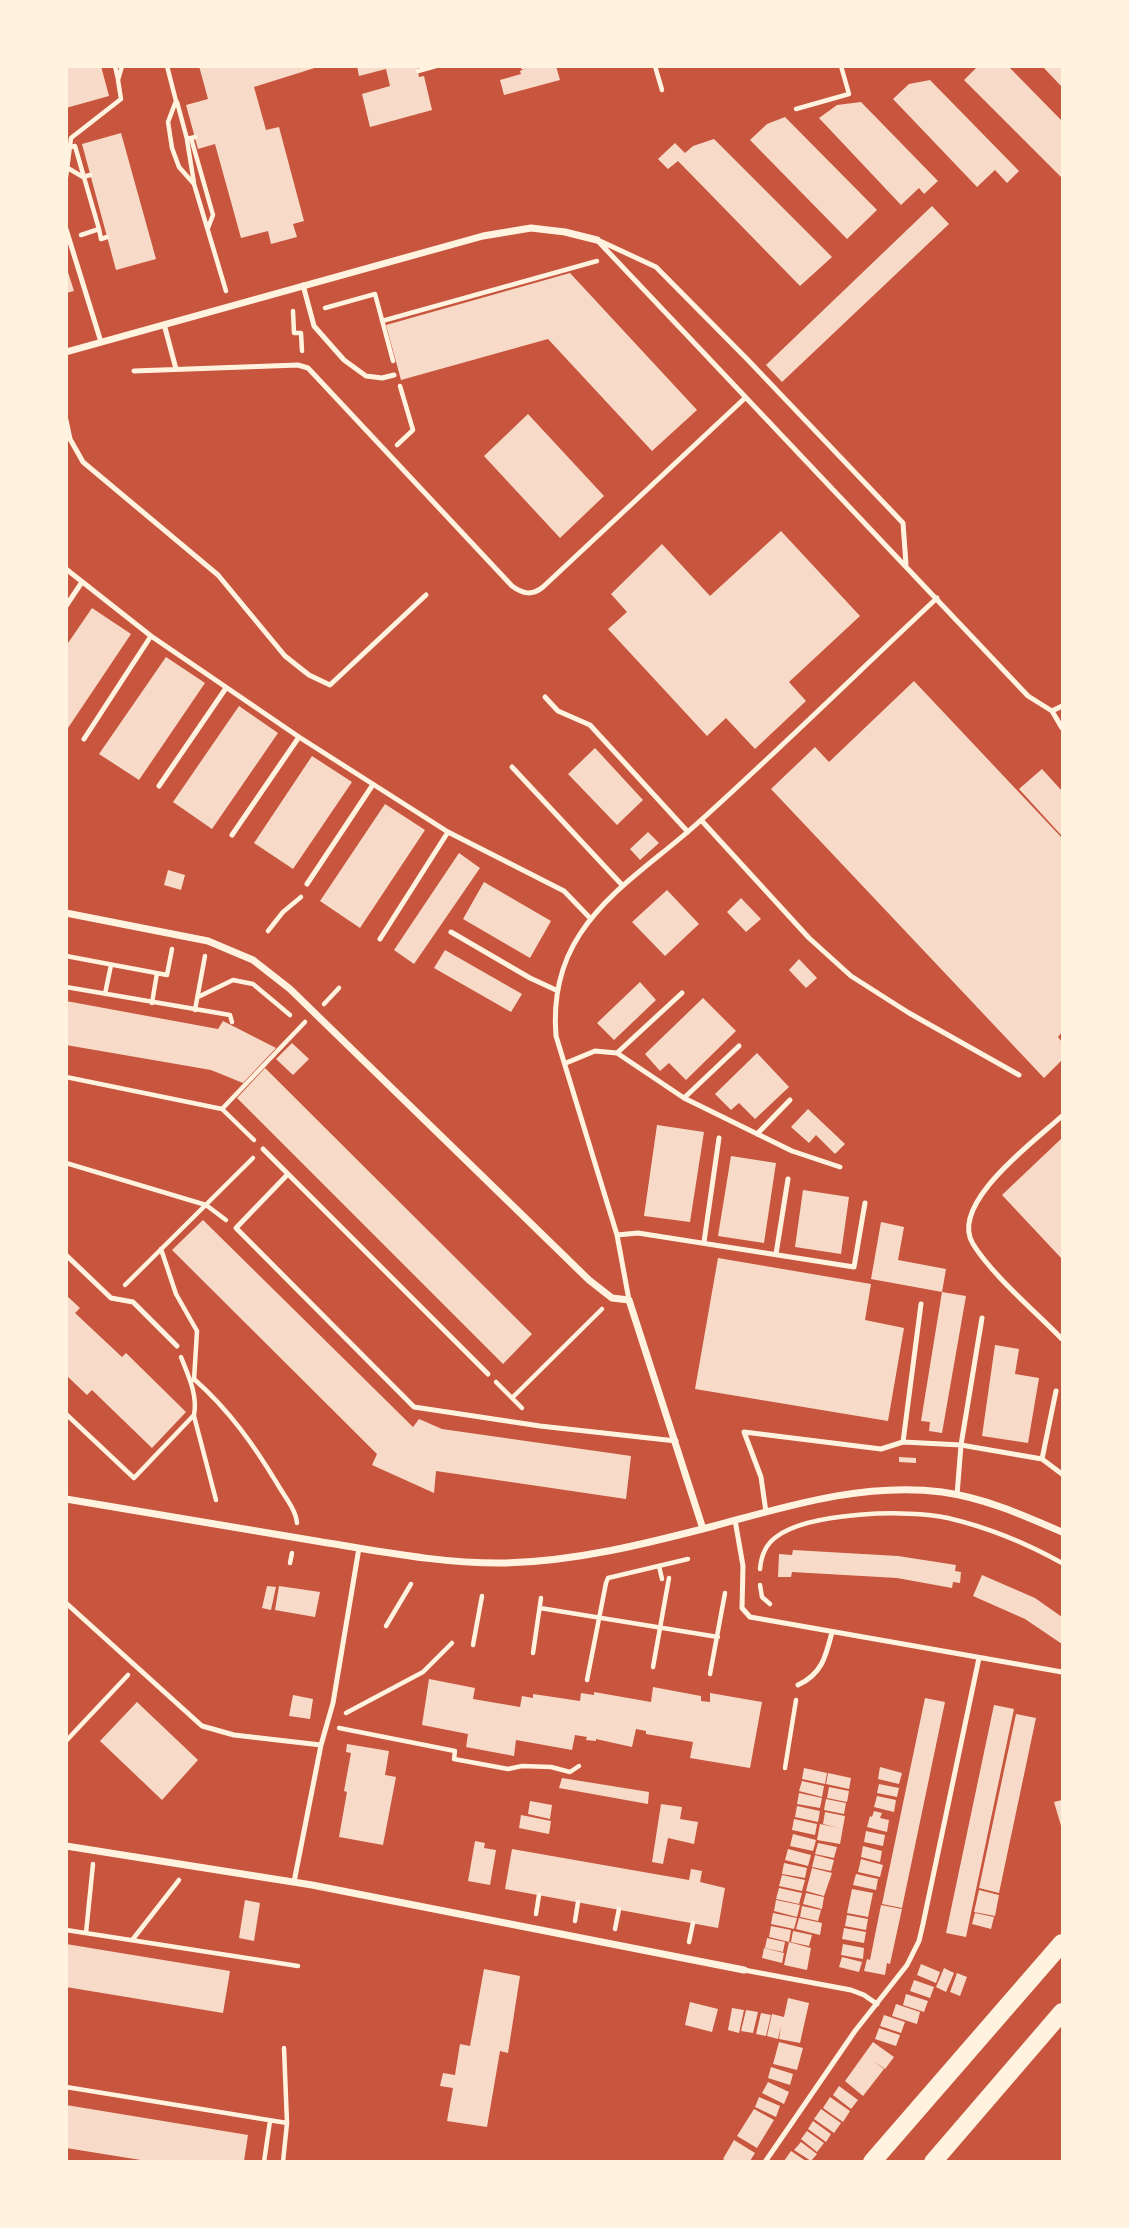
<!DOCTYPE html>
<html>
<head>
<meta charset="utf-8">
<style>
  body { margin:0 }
  #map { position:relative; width:1129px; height:2228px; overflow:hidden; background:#c8553d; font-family:"IBM Plex Serif",serif }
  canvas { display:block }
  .frame { position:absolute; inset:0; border:68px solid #fff3e0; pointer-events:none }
</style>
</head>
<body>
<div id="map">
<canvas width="1129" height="2228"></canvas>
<div class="frame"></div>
</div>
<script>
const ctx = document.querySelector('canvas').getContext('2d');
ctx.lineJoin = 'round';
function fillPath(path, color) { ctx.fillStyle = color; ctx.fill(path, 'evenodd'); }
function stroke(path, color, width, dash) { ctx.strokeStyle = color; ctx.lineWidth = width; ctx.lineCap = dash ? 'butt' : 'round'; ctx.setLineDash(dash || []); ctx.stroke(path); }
const building = new Path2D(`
  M66,66H101L109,96L66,108Z
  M199,66H321L254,87L266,130L279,127L304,221L293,224L297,237L271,244L268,231L241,238L215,144L198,149L186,105L208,99Z
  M357,66H417L419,77L424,76L432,110L370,127L362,94L390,86L386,69L359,76Z
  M530,66H556L560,80L504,95L500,80L521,74L520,71Z
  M978,66H1008L1062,121V178L964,80Z
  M1042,66H1062V87Z
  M930,80L1019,171L1007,183L995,170L977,187L893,99L909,84Z
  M861,102L938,181L924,194L919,188L901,205L819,118L837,105Z
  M785,117L877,210L847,239L750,140L767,124Z
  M121,133L156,259L116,270L82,144Z
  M714,139L832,257L800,286L678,161L668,169L658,159L675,143L685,153L693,146Z
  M932,206L949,224L782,382L766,365Z
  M66,266L74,291L66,293Z
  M570,273L697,410L652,451L548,339L401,380L386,325Z
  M528,414L604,496L560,538L484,456Z
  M781,531L860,616L789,682L806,701L755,749L726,718L707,736L608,629L627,612L611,594L662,544L710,596Z
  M92,608L131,634L66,731V646Z
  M166,657L205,683L139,780L99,754Z
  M914,681L1062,838V1032L1058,1037L1062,1042V1060L1044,1078L771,789L815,747L829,762Z
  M239,706L278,733L212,829L173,802Z
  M595,748L643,800L617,825L568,774Z
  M312,756L352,782L293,869L254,843Z
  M1042,769L1062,791V836L1019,789Z
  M385,804L425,830L360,928L320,901Z
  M648,832L659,843L640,860L630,849Z
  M459,853L480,868L414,964L394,950Z
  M168,870L185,875L181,890L164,885Z
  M484,882L551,921L530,958L463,919Z
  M667,890L699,924L665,956L632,922Z
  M741,898L761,919L746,932L727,912Z
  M445,950L522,994L511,1012L434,968Z
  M799,959L817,978L806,988L789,970Z
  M640,982L656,1000L614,1040L597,1023Z
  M703,998L736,1031L686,1080L669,1063L660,1071L645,1054Z
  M66,1001L218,1029L223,1021L276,1048L243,1083L211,1070L66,1045Z
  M292,1043L309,1059L293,1075L276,1059Z
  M757,1053L789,1087L755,1119L739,1103L731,1110L715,1094Z
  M265,1068L532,1334L503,1364L237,1098Z
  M808,1109L845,1144L835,1154L816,1135L809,1143L791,1127Z
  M657,1125L704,1132L690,1222L644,1216Z
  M1062,1138V1259L1002,1195Z
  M731,1156L776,1163L764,1243L718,1236Z
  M803,1190L849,1197L841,1254L795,1247Z
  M203,1220L413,1427L419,1419L442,1429L631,1456L626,1499L436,1471L434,1493L372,1465L377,1454L172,1250Z
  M881,1222L904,1227L898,1260L946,1269L942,1292L871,1279Z
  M718,1258L871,1284L865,1320L904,1328L888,1421L695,1389Z
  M942,1292L966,1296L942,1433L929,1431L930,1422L921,1421Z
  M66,1295L80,1308L75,1313L122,1357L126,1353L186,1412L152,1448L92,1390L87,1395L66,1375Z
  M995,1345L1019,1349L1015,1374L1039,1378L1028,1443L982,1436Z
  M899,1457L916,1458V1463L899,1462Z
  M793,1550L898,1556L956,1565L955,1571L961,1572L960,1583L953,1582L952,1588L897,1578L792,1572L791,1577H778L779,1554L792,1555Z
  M982,1575L1035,1598L1062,1617V1644L1025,1619L973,1596Z
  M267,1586L276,1587L271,1610L262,1608Z
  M279,1586L320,1592L315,1617L275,1610Z
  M429,1679L475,1688L473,1699L520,1707L522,1696L533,1698V1694L580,1701L581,1693L594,1695V1692L651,1702L653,1687L701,1696V1701L710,1702V1693L762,1702L750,1768L690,1758L693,1742L646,1734V1731L636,1729L632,1747L596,1739V1741L586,1740L587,1737L575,1735L572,1750L516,1740L514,1756L466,1747L468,1734L422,1725Z
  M293,1695L313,1699L310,1719L289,1716Z
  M925,1698L945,1702L902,1908L882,1904Z
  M137,1702L198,1760L162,1800L100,1741Z
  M994,1705L1014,1709L966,1937L946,1933Z
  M1016,1714L1036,1718L999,1893L979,1888Z
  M347,1744L389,1751L385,1775L396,1777L383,1845L339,1837L347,1792L344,1791L351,1753L346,1752Z
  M880,1767L902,1773L899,1784L878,1779Z
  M804,1768L827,1773L825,1784L802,1779Z
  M828,1773L851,1778L849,1789L826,1784Z
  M562,1778L649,1792L648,1804L559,1788Z
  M802,1781L824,1786L822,1797L799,1791Z
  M879,1784L899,1788L897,1797L877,1793Z
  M829,1787L849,1791L847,1802L827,1798Z
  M799,1793L822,1798L820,1808L797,1804Z
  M877,1796L896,1800L894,1812L874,1807Z
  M826,1799L846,1803L844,1814L824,1810Z
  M1062,1800V1829L1054,1802Z
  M530,1801L552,1805L550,1819L528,1814Z
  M661,1804L682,1807L680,1819L698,1822L694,1844L668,1838L663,1864L652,1862Z
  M797,1806L820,1811L818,1822L795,1817Z
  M874,1811L882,1813L880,1818L889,1820L887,1832L867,1827L870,1816L872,1817Z
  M825,1812L845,1816L840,1844L817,1840L820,1824L839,1828L823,1824Z
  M521,1815L551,1821L549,1834L519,1828Z
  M794,1819L817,1824L815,1835L792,1830Z
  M866,1831L885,1835L883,1846L864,1842Z
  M793,1834L816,1840L813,1851L790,1846Z
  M475,1841L485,1843L484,1848L496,1850L490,1885L468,1881Z
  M818,1843L837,1847L834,1858L815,1854Z
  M863,1846L882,1851L880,1862L861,1857Z
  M512,1849L689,1880L691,1869L702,1871L700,1882L725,1888L718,1928L505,1889Z
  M788,1849L811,1855L808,1866L785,1860Z
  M815,1855L834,1860L831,1871L812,1867Z
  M861,1859L883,1865L880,1877L858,1872Z
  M784,1863L807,1868L805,1878L782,1874Z
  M812,1868L832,1873L824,1896L806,1891Z
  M856,1874L878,1879L876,1890L853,1885Z
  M782,1875L805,1880L802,1891L779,1886Z
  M779,1888L802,1893L799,1904L776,1899Z
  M852,1889L873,1893L868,1917L847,1913Z
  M979,1890L999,1895L995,1916L974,1912Z
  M806,1893L824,1897L822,1909L803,1904Z
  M245,1900L260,1903L254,1941L239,1938Z
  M776,1900L800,1905L797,1917L774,1911Z
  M881,1905L902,1909L890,1964L887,1963L885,1975L864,1971L867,1959L870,1960Z
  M802,1906L821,1910L818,1921L800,1917Z
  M773,1913L797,1918L794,1929L771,1924Z
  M975,1913L994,1917L991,1929L972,1924Z
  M847,1915L868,1919L866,1930L845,1926Z
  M799,1918L822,1923L820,1935L796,1929Z
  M771,1926L791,1930L789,1942L769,1937Z
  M844,1928L866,1932L864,1943L842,1939Z
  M793,1931L812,1935L809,1946L791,1942Z
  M767,1938L785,1942L783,1952L765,1948Z
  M789,1942L811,1948L807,1970L784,1965Z
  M66,1944L230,1971L223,2013L66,1987Z
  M843,1944L864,1948L863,1959L841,1955Z
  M764,1948L784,1953L782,1963L762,1958Z
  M842,1957L862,1962L859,1972L839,1967Z
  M921,1964L940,1972L936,1983L917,1975Z
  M944,1968L954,1973L946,1992L936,1987Z
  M484,1969L520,1976L508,2053L500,2051L487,2127L447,2121L453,2088L440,2086L443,2073L455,2075L460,2044L470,2046Z
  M957,1973L967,1977L960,1996L950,1992Z
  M914,1980L934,1987L930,1998L910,1991Z
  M906,1994L928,2001L924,2012L903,2005Z
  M788,1998L809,2003L800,2043L779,2039L781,2026L778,2039L767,2036L772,2014L784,2017Z
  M690,2002L718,2009L712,2032L685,2025Z
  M896,2004L920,2012L917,2024L892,2016Z
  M732,2008L744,2010L739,2033L728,2030Z
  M746,2010L758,2012L753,2033L741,2031Z
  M761,2013L771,2015L766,2036L756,2034Z
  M884,2015L905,2022L901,2033L880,2026Z
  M879,2028L900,2035L896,2046L875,2039Z
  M779,2042L803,2048L797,2070L773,2064Z
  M873,2042L894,2057L885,2069L872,2060L884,2069L863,2096L845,2081Z
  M771,2067L793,2074L790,2085L768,2078Z
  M768,2082L789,2092L784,2104L762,2093Z
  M839,2086L858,2100L851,2109L833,2095Z
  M759,2097L780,2106L776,2117L755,2107Z
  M830,2097L850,2111L843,2122L823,2108Z
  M66,2105L248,2135L244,2161H147L66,2148Z
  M754,2109L774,2120L757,2148L737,2136Z
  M821,2109L841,2123L834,2133L814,2119Z
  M813,2121L831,2134L826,2142L808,2129Z
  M807,2131L824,2143L817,2152L801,2139Z
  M734,2140L755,2153L750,2161H726L723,2159Z
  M801,2142L817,2154L811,2161L794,2150Z
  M791,2151L806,2161H784Z`);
const path = new Path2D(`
  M115,66L118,79
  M167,66L176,101L168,122L172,148L179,167L194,184L226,291
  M523,66V67
  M655,66L662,90
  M418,71L436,66
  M177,102L187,139L195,137
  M796,109L849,94L841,66
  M191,138L213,215L208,228
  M187,140L194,183
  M70,147L75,146L99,229L81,235
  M66,167L83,177L90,175
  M66,177L71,138L121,99L118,80L122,66
  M99,229L101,239L107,237
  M325,308L375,294L393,361
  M293,311L294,333H301L302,351
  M382,321L597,261
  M397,445L413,430L400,386
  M268,931L283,912L301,897
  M66,956L167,975L172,949
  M66,987L230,1015L232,1022
  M105,994L111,965
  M198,997L233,980L253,984L290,1015
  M152,1003L157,973
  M324,1004L339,988
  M195,1010L205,956
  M66,1077L222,1109L305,1022
  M222,1109L254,1140
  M66,1163L206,1205L226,1220
  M161,1249L176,1294L197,1331L194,1380
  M125,1285L253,1158
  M194,1379C229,1410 254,1445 278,1485C285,1497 296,1510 297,1523
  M496,1382L522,1408
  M512,1398L602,1309
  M66,1414L134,1478L194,1415C198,1395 188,1375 181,1357
  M194,1416L216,1500
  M290,1563L292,1553
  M659,1566L662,1579
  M760,1569C761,1557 765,1545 776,1537C809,1512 908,1509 948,1518C986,1527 1028,1544 1062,1563
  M760,1585L762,1597L770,1604
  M540,1608L718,1637
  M386,1626L411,1584
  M473,1645L482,1596
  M533,1653L541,1598
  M653,1667L669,1578
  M710,1674L725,1593
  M587,1680L606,1583L608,1578L688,1559
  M346,1713L423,1672L452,1643
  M339,1728L455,1751L454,1759L508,1769L522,1766L551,1767L570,1772L579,1766
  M66,1741L128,1675
  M785,1768L796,1700
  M536,1914L539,1895
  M575,1921L578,1902
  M615,1929L619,1909
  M66,1930L298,1966
  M86,1933L93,1864
  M133,1939L179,1880
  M689,1942L693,1923
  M66,2087L287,2123
  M264,2162L270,2121
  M283,2162L287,2123L284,2048`);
const service = new Path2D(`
  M66,229L101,342
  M597,240L1028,696L1052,711L1062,706
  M600,241L656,267L747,359L903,523L906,564
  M303,285L314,326L344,360L366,376L382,378L394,375
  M164,324L176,369
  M134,371L298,365L308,368L512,586C523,594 532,596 543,587L745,398
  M66,420L70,439L83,462L218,575L285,656L309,675L330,685L426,595
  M66,569L151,636L299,737L448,832L564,891L591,919
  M66,606L82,582
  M545,697L558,711L590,725L688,832
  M1052,711L1062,728
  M84,739L151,636
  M512,767L623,886
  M159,786L226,688
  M701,820L809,938L851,976L909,1013L1019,1075
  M232,835L299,737
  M307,884L372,786
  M451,932L530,978L556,990
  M380,939L448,832
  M617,1053L682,993
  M566,1063L595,1051L617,1053L684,1098L792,1151L840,1167
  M684,1098L739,1046
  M1062,1116C1036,1140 948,1204 973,1244C992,1275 1036,1312 1062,1339
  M757,1134L790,1100
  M263,1149L488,1374
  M288,1174L236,1228L414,1407L540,1426L676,1441
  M617,1235L638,1233L854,1267L865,1203
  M704,1242L719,1138
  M776,1254L788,1179
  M66,1255L111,1298L133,1302L177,1346
  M629,1300L617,1235L556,1036C553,999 559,966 580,934C610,888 660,858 700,821C781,748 858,672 937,598
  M903,1442L921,1304
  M1042,1459L1056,1391
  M957,1495L961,1445L982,1318
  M766,1512L761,1477L744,1432L881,1449L903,1442L961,1445L1042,1459L1062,1474
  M735,1520L743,1566L742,1608L750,1617L1062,1672
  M66,1603L202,1726L234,1735L321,1745
  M798,1685C822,1674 826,1656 832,1632
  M294,1882L321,1745L333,1703L359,1548
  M744,1970L851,1990L864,1995L877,2004
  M765,2162L855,2031L907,1965L919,1941L923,1924L979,1658`);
const minor = new Path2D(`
  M66,352L483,236L531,228L565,232L597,240
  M66,913L208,941L253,960L290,989L589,1280L612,1298L629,1300L703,1529
  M66,1499C152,1514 237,1528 322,1542C383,1552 445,1564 506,1563C577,1561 645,1544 714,1526C788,1506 864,1482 942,1492C985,1498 1023,1515 1062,1532
  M66,1846L312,1885L744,1970`);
const primary = new Path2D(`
  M872,2162L1062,1943
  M933,2162L1062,2012`);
fillPath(building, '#f7dbc8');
stroke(path, '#fff3e0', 4.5);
stroke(service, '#fff3e0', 5);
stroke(minor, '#fff3e0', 7);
stroke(primary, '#fff3e0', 18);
</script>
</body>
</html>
